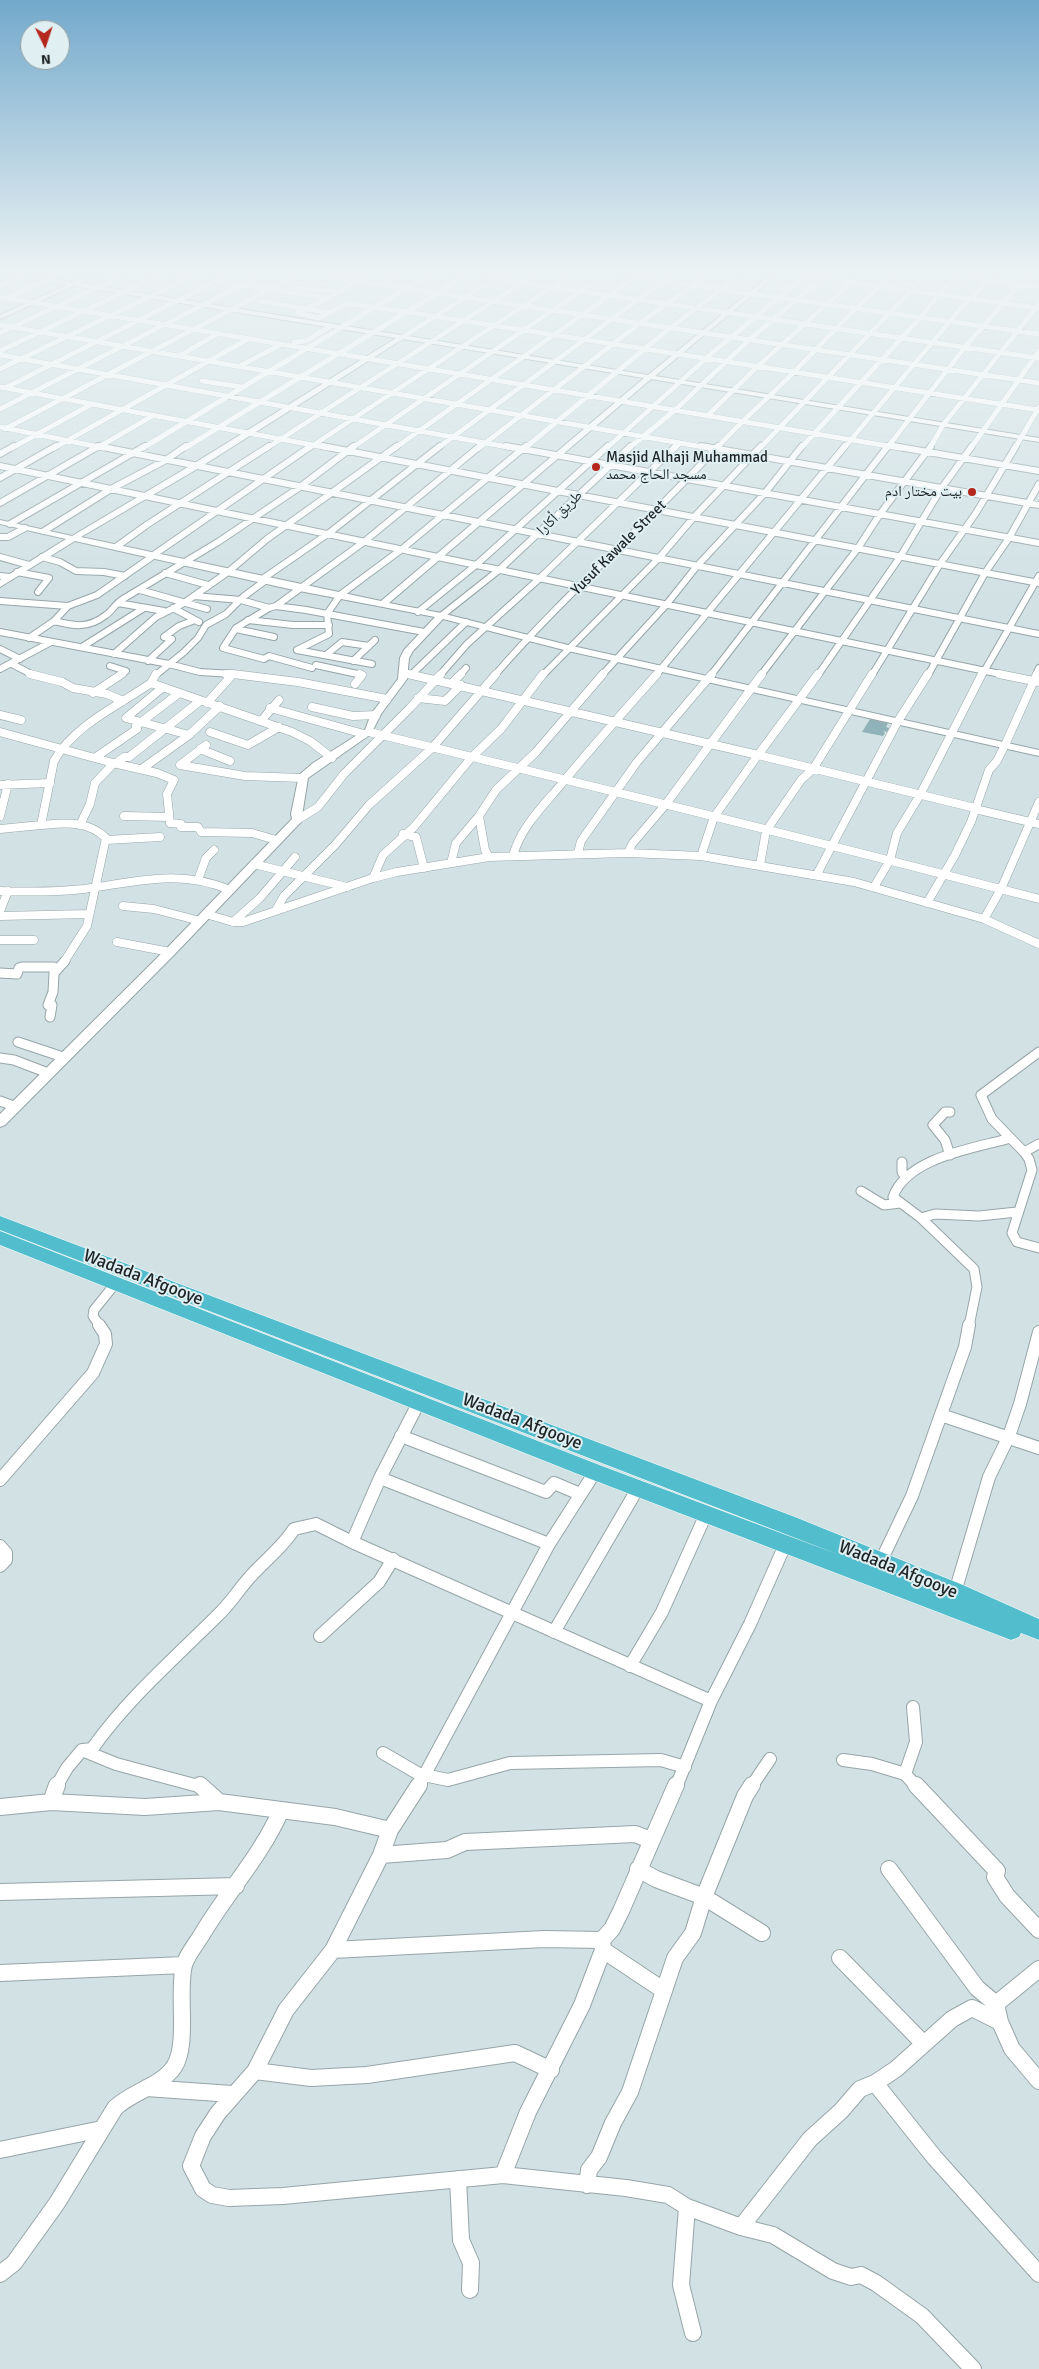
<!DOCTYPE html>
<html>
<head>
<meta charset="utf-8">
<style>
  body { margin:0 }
  #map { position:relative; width:1039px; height:2369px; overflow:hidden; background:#d2e2e4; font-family:Signika,sans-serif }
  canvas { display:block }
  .north { position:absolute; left:20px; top:20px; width:50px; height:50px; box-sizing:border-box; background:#dfeff2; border:1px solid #929ea0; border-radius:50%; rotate:176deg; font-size:14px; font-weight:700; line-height:20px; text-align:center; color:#1e2425 }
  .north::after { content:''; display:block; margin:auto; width:18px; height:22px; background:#b5261c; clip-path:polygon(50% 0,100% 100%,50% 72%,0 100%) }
</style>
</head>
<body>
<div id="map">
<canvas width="1039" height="2369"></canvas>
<div class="north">N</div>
</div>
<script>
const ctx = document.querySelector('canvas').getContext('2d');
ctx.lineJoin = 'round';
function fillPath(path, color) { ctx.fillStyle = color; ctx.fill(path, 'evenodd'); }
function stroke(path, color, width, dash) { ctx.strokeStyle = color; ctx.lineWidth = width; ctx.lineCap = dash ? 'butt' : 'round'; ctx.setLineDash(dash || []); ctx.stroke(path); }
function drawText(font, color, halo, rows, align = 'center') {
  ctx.font = font + ' Signika,"Noto Naskh Arabic",sans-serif'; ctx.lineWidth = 4; ctx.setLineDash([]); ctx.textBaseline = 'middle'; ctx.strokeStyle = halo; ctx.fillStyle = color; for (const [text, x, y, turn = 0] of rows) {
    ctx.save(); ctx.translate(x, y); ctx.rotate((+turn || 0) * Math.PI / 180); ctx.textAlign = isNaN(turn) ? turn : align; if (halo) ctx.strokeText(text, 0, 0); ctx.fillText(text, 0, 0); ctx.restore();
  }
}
const green = new Path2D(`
  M870,719L888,723L886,727L889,728L887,732L883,731L885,733L883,736L862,732Z`);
const streetFar5 = new Path2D(`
  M122,268L190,278
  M269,268L1039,383
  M377,268L329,298L297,313L319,318L346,304L361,305L1039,410
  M421,268L1038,358
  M566,268L1039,334
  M743,268L1039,308
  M895,268L1039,287
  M0,271L7,268
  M328,277L345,268
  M214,281L327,298
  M381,284L411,268
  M0,286L40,268
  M297,289L338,291
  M0,297L900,448
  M7,298L74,268
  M259,301L331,313
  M0,325L709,448
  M0,333L137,269
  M401,338L512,268
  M294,342L306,341L331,326
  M0,351L174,268
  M0,355L513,448
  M179,356L217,334
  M240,366L280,345
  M0,369L209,268
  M202,381L242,387
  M0,387L329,448
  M5,388L242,268
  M0,409L275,268
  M707,416L757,367L867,268
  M0,427L104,448
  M5,429L302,272
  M12,448L92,404
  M54,448L248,339
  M97,448L154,415
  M143,448L406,288L441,269
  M185,448L478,268
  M267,448L545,268
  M309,448L581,268
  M352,448L614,268
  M395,448L648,268
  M438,448L681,268
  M479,448L640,323L717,268
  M525,448L670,328L749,268
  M607,448L712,353L815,268
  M629,448L674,411L749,340L834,268
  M675,448L680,443
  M717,448C739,423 764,402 788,378C825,341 860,301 901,268
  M760,448L933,268
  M801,448L920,318L939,294L968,268
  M844,448L961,308L1001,268
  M887,448L965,347L1034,268
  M930,448L943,425L1039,304
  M971,448L1039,351
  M1015,448L1039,407`);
const streetFar4 = new Path2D(`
  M98,446L1039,634
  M322,446L1039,583
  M506,446L1039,543
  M701,446L1039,505
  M893,446L1039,471
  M0,454L14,446
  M0,466L1005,675
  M0,478L56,446
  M0,503L99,446
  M10,524L145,446
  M44,531L111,489L166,460L186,446
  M0,537H8L25,528
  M116,547L148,524L269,446
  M152,556L311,446
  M0,557L29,565
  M42,557L60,562L76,571L104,572L125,576
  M17,572L49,578L38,592
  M165,573L208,585
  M0,576L10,577
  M261,580L329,533L440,446
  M140,590L207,609
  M194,596L241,600L269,608L276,606L306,610L424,632
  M0,601L68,606
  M118,603L164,611
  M276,606L365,541L480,446
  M173,608L199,622
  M269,608L236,628L223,648L264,659L269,656L312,668
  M418,612L476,565L608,446
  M441,616L499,570L631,446
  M248,620L293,625H329
  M54,621C74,626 88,629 106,615C112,611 115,604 123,599L218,542L300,487L354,446
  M236,629L274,637
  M0,632L169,664L200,672L233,674
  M29,638L54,621L68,606L97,595L153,556
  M82,647L144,608
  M0,649L20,659
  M297,650L329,634L327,614L340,595L402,549L526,446
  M297,650L372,664
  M114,654L156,617L184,603L228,572L267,539L397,446
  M328,655H326L342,642L369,646
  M148,661L172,639L164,637L179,626L195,620
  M353,661L375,640
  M12,664L33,675
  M316,665L362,675
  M110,666L126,671L120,675
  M0,669L51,642
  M405,673L413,675
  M412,674L466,622
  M156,675L184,652L198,638L206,625L226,614L243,597L266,580
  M232,675H240
  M440,675L467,644L540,578L676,446
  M460,675L466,668
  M495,675C565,594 646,525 718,446
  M543,675L659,558L694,517L761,446
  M602,675L666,605L697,566L765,493L802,446
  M656,675L845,446
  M711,675L888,446
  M761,675L858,548L880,514L931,446
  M818,675L900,557L941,489L972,446
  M872,675L940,564L976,513L1016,446
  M928,675L985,573L1009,538L1039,484
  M982,675L1039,576
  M1036,675L1039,668`);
const streetFar3 = new Path2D(`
  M30,674L62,682L73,688L107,694L123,701
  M156,674L151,683L292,732L310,741L332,758
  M226,674H233
  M408,674L758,755L818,674
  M999,674L1039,682
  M452,683L461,674
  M355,684L362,675L360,674
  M162,688L126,718L189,735
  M93,693L122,674
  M418,698L445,701L461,685
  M207,703L233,674L298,682L387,699
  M312,707L353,716L376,715
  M270,708L364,734
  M0,715L21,720
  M261,721L279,700
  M0,732L113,763L157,773L174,780L167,794L170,823L181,824V827H198L201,832L252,833L276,840
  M210,732L248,745L279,727
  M369,732C593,786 816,841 1039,899
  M206,745L180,765L245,776L302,778
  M200,749L230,761
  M96,757L137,729L136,726L178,694
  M116,763L124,757H129L200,701
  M143,768L189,735L220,706
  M0,785L50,783
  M975,809L1039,824
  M0,816L8,784
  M124,816L169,817
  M297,820L318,807L344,774L410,708L441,674
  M80,825L90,804L95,783L114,763
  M0,829L41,825
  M403,834L416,837L424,868
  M106,840L160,837
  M578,853L581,841L637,762L712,674
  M628,853L632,844L666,804L762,674
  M513,856C520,829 541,808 559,787C591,748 624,711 657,674
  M701,856L714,817L758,755L975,808
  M489,857L485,850L479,816L496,790L536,752L603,674
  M451,863L456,843L479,816
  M254,864L347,887
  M760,865L766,831L801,780L813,769L872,674
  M817,874L898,721L928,674
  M199,877L206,858L214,850
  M373,878L383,855L414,827L471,758L501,729L543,674
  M874,887L890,860L897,833L920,795L982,674
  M0,891C28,892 56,892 84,889C136,882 179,868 230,890
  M927,903L955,855L971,822L989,770L997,761L1005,745L1037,674
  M123,906L154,909L200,921
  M276,910L284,896L335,845L369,805L432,748L496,674
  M0,911L8,891
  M206,914L233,922H243L373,878L397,872L489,857L628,853L701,856L854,882L984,919L1039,944
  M0,916L89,914
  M984,919L1001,889L1039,802
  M233,922L260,898L295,857
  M0,940H34
  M117,942L170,952
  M64,962L87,926L106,838C88,820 64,823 41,825L54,761C73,726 119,705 151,683`);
const streetFar2 = new Path2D(`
  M0,973L17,974L19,968L22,967H54L57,970
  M50,1017L52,1005H48L53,992L54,973L65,961
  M18,1042L63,1057
  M0,1058L14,1060L48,1073
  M0,1101L16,1107
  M950,1112H945L933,1125L945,1140L950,1155
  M1007,1139C971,1149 907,1158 893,1197L921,1218L935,1214L979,1216L1017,1212
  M1039,1144L1024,1152L1029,1159L1032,1170L1012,1233L1017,1242L1039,1248
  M1024,1152L992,1119L981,1095L1039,1052
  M902,1162V1172L906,1178
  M861,1191L884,1205L900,1203
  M921,1218L974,1269L977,1287L969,1326
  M100,1326L93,1316L94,1310L115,1284`);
const streetFar1 = new Path2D(`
  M419,1402L380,1478L352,1542L711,1701
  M941,1415L1039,1448
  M401,1436L546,1492L554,1483L580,1494
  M380,1478L549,1544
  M0,1480L93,1373L106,1344L105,1334L99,1325
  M0,1546L6,1553V1560L0,1566
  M880,1563L912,1496L965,1347L969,1325
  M955,1592L989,1477L1009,1436L1020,1404L1039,1332
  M554,1632L638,1488
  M320,1636L379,1582L393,1559
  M630,1666L662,1612L706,1514
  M83,1750L92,1749C127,1699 175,1658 218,1615C230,1604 239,1589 250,1577C264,1561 283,1547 294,1529L316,1524L352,1542
  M383,1753L419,1774L448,1780L510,1763L661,1760L685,1767
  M843,1760L872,1764L905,1774L917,1787
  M905,1774L916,1742L913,1707
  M56,1787L67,1768L82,1750L116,1764L202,1787
  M418,1787L549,1544L595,1472
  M676,1787L711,1701L750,1624L785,1545
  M751,1787L770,1759`);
const street = new Path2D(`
  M200,1785L219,1802L335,1817L390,1830
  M419,1785L390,1830L381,1855L333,1950L286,2010L255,2071L218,2113L203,2136L191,2166L203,2189L212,2195L229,2198L283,2196L503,2175L626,2188L668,2195L687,2207L741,2227L773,2235L833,2271L851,2277L861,2275L876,2283L922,2316L973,2369
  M916,1785L997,1871L995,1877L1007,1896L1039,1930
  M51,1802L57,1785
  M0,1807L51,1802L145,1807L219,1802
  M381,1855L447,1850L465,1842L635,1834L651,1840
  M638,1869L656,1879L704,1897L762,1933
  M889,1869L977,1988L996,2004
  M0,1892L236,1886
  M333,1950L544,1939L602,1940
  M603,1950L663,1990
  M840,1958L924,2044
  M0,1973L184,1965
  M1000,2022L1012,2049L1039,2081
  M255,2071L311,2078L367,2075L515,2053L551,2070
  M875,2083L934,2157L1039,2274
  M146,2088L232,2094
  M0,2150L102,2129
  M503,2175L528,2112L582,2005L603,1950L602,1940L612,1929L621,1911L676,1785
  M458,2179L461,2240L471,2263L470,2290
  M587,2185L589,2170L599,2157L613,2123L630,2092L675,1958L693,1933L704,1897L745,1796L752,1785
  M687,2207L681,2285L693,2333
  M741,2227L810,2139L841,2111L860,2089L875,2083L896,2069L952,2019L972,2008L1000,2022L996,2004L1039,1969
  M0,2274L14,2263L57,2203L115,2108C131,2092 161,2086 174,2067C189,2045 177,1991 184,1965C187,1955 196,1944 201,1936C226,1893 262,1855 281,1810`);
const secondary = new Path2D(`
  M104,268H111L80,283L648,375L779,268H785L655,376L1039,438V442L651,379L389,603L441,613L568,645L1039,750V756L568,651L443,619L413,651L409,658L407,679L381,714L371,734L308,778L301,822L174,955L5,1125L0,1127V1114L166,949L292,819L291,814L299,775L313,763L365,730L371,714L398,679L400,658L404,650L435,617L289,589L75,541L0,587V580L66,539L0,524V520L72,536L193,464L396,338L74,286L0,319V315L67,285L0,274V270L72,282ZM403,339L644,378L381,601L81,537L199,468Z`);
const highway = new Path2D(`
  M0,1216L795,1517L963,1585L1039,1619V1640L1021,1633L1019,1637L1011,1640L588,1478L0,1245V1231L602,1466L842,1556L0,1230Z`);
const markers = [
  [596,467,5,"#b5261c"],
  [972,492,5,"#b5261c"]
];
const farPoinames = [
  ["Masjid Alhaji Muhammad",606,458],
  ["مسجد الحاج محمد",606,475],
  ["بيت مختار ادم",962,492,"right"]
];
const farStreetnames = [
  ["طريق أكارا",560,513,-44],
  ["Yusuf Kawale Street",619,548,-45]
];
const streetNames = [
  ["Wadada Afgooye",143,1278,21],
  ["Wadada Afgooye",522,1422,21],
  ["Wadada Afgooye",898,1570,22]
];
fillPath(green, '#90b3b9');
stroke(streetFar5, '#96a5a7', 5.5);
stroke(streetFar4, '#96a5a7', 8);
stroke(streetFar3, '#96a5a7', 9);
stroke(streetFar2, '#96a5a7', 11);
stroke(streetFar1, '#96a5a7', 14);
stroke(street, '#96a5a7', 18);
stroke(secondary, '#96a5a7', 2);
stroke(highway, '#fff', 1);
stroke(streetFar5, '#fff', 5);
stroke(streetFar4, '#fff', 6);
stroke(streetFar3, '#fff', 8);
stroke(streetFar2, '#fff', 9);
stroke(streetFar1, '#fff', 12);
stroke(street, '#fff', 16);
fillPath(secondary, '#fff');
fillPath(highway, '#51bdcd');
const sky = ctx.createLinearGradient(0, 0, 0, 599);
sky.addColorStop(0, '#73a9cc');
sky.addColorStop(0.45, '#ebf2f3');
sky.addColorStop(1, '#ebf2f300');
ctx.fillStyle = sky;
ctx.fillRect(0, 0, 1039, 599);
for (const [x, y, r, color] of markers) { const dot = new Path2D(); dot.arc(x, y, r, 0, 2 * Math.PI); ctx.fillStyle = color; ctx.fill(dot); stroke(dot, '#dfeff2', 2); }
drawText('15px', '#1e2425', '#dfeff2', farPoinames, 'left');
drawText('15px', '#1e2425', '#dfeff2', farStreetnames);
drawText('18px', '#1e2425', '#dfeff2', streetNames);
</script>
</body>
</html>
